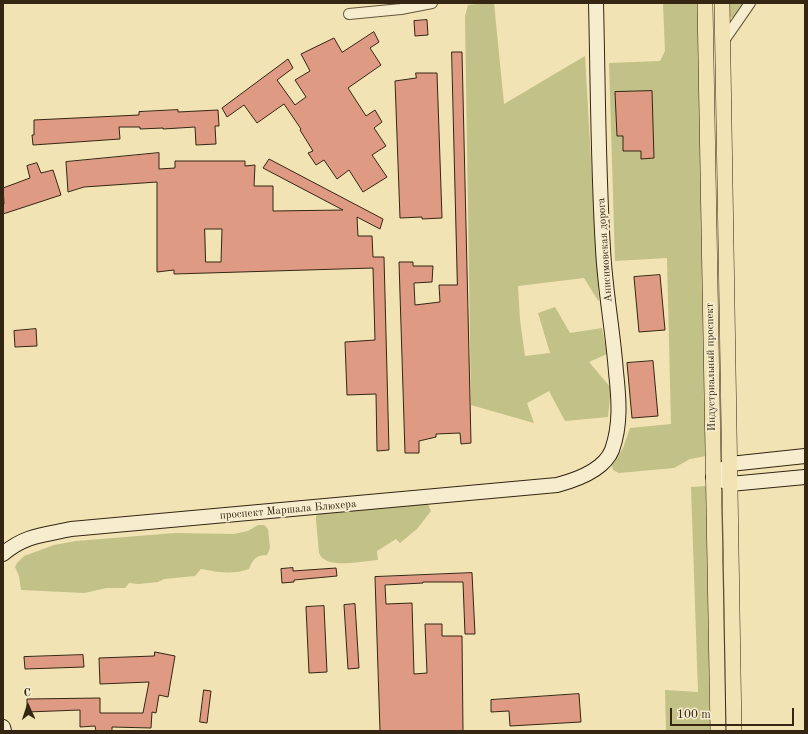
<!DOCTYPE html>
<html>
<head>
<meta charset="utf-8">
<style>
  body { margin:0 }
  #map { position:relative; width:808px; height:734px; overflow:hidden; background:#f1e3b3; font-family:"Old Standard TT",serif }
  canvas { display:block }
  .frame { position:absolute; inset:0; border:4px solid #342613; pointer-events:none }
  .north { position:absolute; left:8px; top:686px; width:40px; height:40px; -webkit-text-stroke:3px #f6edce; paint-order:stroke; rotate:357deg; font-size:11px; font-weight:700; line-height:16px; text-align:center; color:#342613 }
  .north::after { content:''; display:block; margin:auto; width:14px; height:18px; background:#342613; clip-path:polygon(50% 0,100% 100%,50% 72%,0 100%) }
  .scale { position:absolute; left:670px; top:708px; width:124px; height:18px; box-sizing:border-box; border:2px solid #342613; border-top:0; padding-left:5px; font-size:12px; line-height:14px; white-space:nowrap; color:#342613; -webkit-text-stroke:3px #f6edce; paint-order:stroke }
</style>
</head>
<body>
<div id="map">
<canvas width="808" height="734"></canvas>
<div class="frame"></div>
<div class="north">С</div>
<div class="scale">100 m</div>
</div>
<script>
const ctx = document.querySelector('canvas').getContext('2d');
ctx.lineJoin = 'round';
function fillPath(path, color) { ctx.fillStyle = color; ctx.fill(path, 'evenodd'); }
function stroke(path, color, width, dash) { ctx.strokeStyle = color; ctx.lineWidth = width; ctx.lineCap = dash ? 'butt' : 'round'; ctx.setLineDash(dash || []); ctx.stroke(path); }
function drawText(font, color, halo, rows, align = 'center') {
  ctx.font = font + ' "Old Standard TT",serif'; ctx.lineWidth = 3.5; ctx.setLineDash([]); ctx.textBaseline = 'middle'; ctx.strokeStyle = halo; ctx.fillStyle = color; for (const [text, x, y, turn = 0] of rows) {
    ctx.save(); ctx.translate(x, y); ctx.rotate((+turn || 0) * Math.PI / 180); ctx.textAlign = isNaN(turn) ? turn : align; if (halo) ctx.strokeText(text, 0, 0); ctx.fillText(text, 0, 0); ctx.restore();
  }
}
const green = new Path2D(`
  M486,3H494L504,104L585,56L599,302L584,278L518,286L520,320L525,356L550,353L538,313L555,307L570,333L602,328L607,354L589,362L611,388L608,417L565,421L549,391L527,403L534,423L471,405L465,16L468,5Z
  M663,3H699L706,456L690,459L674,468L619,473L613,470L612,466L623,448L630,428L671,424L667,258L615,261L609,63L660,61L665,51Z
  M729,3H745L736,18H732L729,15Z
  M707,486L710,731H666L665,690L698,692L691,487Z
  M428,504L431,511L417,529L400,543L396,539L377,551L378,560C363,561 325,570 319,553L316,520V516L319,514Z
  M258,525H264L268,529L270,548L267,555C256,555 253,559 249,569C233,575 218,572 201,569L195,576L164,579L158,582L138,584L129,583L125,588H106L85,593L21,590L19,576L15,567L17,563L24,556L54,545L76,541L175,533L234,534L248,531Z`);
const building = new Path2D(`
  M427,20L428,35L415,36L414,21Z
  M374,32L379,42L370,48L381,65L348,88L366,116L375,110L382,122L374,128L386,146L372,155L387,177L363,192L349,170L337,179L324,160L316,165L308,153L313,151L300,130L301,129L284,104L257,123L244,105L227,117L222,108L288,59L293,68L277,80L295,105L306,97L295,80L310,71L301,54L334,38L342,52Z
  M452,52H462L471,443L461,444L460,433L436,434V437L419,441V453H405L399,262H413V266H433L432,282L414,283L415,305L440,302L439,285H457Z
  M416,73H437L442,218L422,219V217L400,218L395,81L416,78Z
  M652,91L654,158L641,159V151H623V136H617L615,92Z
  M178,110V112L218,110L219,126H215L216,144L196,145L195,127L163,129V128L140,129V127H119L120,139L33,145L32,135H34V120L139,115V112Z
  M159,153V169L175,168V161H245V166L255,165L254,186H273V211L343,210L263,168L269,159L383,219L380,229L357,217L358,236H372L373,257H384L389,450L377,451L376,394L347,395L345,342L375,340L373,268L174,274V270L157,272V182L84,187L68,192L66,162ZM205,229H222L221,262H206Z
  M37,163L41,173L53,170L61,195L3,214V204H4L3,188L30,178L27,166Z
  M660,275L665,330L639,332L634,277Z
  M36,329L37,346L15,347L14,331Z
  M653,361L658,416L632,418L627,363Z
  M293,568V571L336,568L337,576L294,580V582L282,583L281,569Z
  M472,573L475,634H465L463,582H423V583L385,585L386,604L412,603L414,674L427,673L425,624H442V636H462L463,731H380L375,577Z
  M355,604L359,668L348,669L344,605Z
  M324,606L327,672L309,673L306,607Z
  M155,652L175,656L168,697L159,695L156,713L152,712L151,728L112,727V731H96L95,726L80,727V710L27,712V699L100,698V713H143L149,682L100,684L99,658L154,656Z
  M83,655L84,667L25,669L24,657Z
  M204,690L211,691L207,723L200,722Z
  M579,694L581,722L510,726L509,711L491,712V700Z`);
const street = new Path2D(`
  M349,14L401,9L432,3
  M723,42L750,3`);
const secondary = new Path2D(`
  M713,477L730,464L805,456
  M719,479L730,484L805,477
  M3,554C25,535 44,535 71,529L557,485C576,480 604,470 612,450C621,425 619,399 616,372C613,331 605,290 603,249C598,167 598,85 596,3
  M3,727L4,731`);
const primary = new Path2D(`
  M705,3L718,731
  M722,3L734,731`);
const streetNames = [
  ["Анисимовская дорога",605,250,-94],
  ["Индустриальный проспект",711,367,-91],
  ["проспект Маршала Блюхера",288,510,-5]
];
fillPath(green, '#c1c188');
fillPath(building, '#de9a82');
stroke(building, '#342613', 1);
stroke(street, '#63553b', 12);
stroke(secondary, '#342613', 16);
stroke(primary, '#342613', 16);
stroke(street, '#f6edce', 10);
stroke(secondary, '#f6edce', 14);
stroke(primary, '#f1e3b3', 15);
drawText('11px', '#342613', '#f6edce', streetNames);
</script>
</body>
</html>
